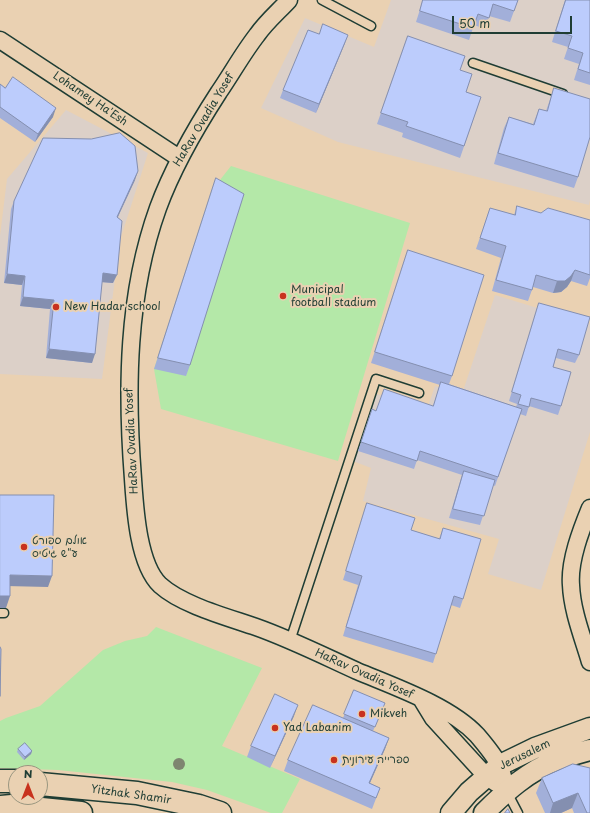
<!DOCTYPE html>
<html>
<head>
<meta charset="utf-8">
<style>
  body { margin:0 }
  #map { position:relative; width:590px; height:813px; overflow:hidden; background:#ead1b2; font-family:"Playpen Sans",sans-serif }
  canvas { display:block }
  .north { position:absolute; left:8px; top:765px; width:40px; height:40px; box-sizing:border-box; background:#ead1b2; border:1px solid #999680; border-radius:50%; rotate:0deg; font-size:11px; font-weight:700; line-height:16px; text-align:center; color:#1f3d34 }
  .north::after { content:''; display:block; margin:auto; width:14px; height:18px; background:#c8321e; clip-path:polygon(50% 0,100% 100%,50% 72%,0 100%) }
  .scale { position:absolute; left:452px; top:16px; width:120px; height:18px; box-sizing:border-box; border:2px solid #1f3d34; border-top:0; padding-left:5px; font-size:12px; line-height:14px; white-space:nowrap; color:#1f3d34; -webkit-text-stroke:3px #ead1b2; paint-order:stroke }
</style>
</head>
<body>
<div id="map">
<canvas width="590" height="813"></canvas>
<div class="north">N</div>
<div class="scale">50 m</div>
</div>
<script>
const ctx = document.querySelector('canvas').getContext('2d');
ctx.lineJoin = 'round';
function fillPath(path, color) { ctx.fillStyle = color; ctx.fill(path, 'evenodd'); }
function stroke(path, color, width, dash) { ctx.strokeStyle = color; ctx.lineWidth = width; ctx.lineCap = dash ? 'butt' : 'round'; ctx.setLineDash(dash || []); ctx.stroke(path); }
function drawText(font, color, halo, rows, align = 'center') {
  ctx.font = font + ' "Playpen Sans","Playpen Sans Hebrew",sans-serif'; ctx.lineWidth = 4; ctx.setLineDash([]); ctx.textBaseline = 'middle'; ctx.strokeStyle = halo; ctx.fillStyle = color; for (const [text, x, y, turn = 0] of rows) {
    ctx.save(); ctx.translate(x, y); ctx.rotate((+turn || 0) * Math.PI / 180); ctx.textAlign = isNaN(turn) ? turn : align; if (halo) ctx.strokeText(text, 0, 0); ctx.fillText(text, 0, 0); ctx.restore();
  }
}
const built = new Path2D(`
  M391,0H590V200L589,205L338,142L261,108L305,18L374,47Z
  M66,110L148,153L120,240L102,379L0,374V236L7,179Z
  M495,295L590,324V432L541,590L488,574L499,539L363,501L371,468L353,461L373,393L427,409L435,386L462,394Z`);
const green = new Path2D(`
  M231,166L410,223L338,461L161,409L154,369L212,190Z
  M156,627L262,668L222,746L300,779L282,813H271L207,790L172,782L58,770L0,768V721L6,718L40,706L103,650L125,641L147,636Z`);
const service = new Path2D(`
  M322,0L371,26
  M473,63L563,94
  M0,613H4
  M290,641L376,379L419,393
  M507,792L518,813`);
const minor = new Path2D(`
  M289,0C279,11 266,22 257,35C243,53 232,73 219,92C195,129 173,167 158,208C127,294 126,389 133,479C135,508 138,564 160,585C182,605 227,617 256,627C290,639 324,656 357,671C395,687 450,706 477,735C483,742 495,757 499,765C503,772 504,782 506,790
  M0,40L179,158
  M590,508C581,530 569,561 571,585C572,611 583,638 590,662
  M422,700L433,718L487,777L496,783`);
const tertiary = new Path2D(`
  M451,813L469,792L500,765L535,748L590,728
  M484,813C505,792 528,771 557,760C568,756 579,753 590,750`);
const secondary = new Path2D(`
  M0,781H16
  M40,784L137,793L199,806L220,813
  M0,807L12,806L81,813`);
const trees = [
  [179,764]
];
const wall = new Path2D(`
  M423,0H518L510,22L489,16L485,29L474,25L469,40L416,22Z
  M565,0H590V85L574,80L579,64L564,59L568,47L552,42Z
  M319,34L345,43L316,113L280,98L283,90Z
  M408,36L460,70L466,92L481,97L460,158L402,137L403,133L377,124Z
  M0,84L53,117L35,142L0,118Z
  M554,88L578,177L574,188L494,164L504,128L509,117L533,124L539,109L546,111Z
  M216,178L190,365L186,376L154,369Z
  M135,180L118,217L113,283L102,282L92,363L46,358L50,309L20,306L22,285L4,283L11,209L14,201Z
  M517,206L541,213L590,220V278L587,286L571,281L567,287L561,292L553,293L533,287L528,301L492,291L501,258L476,249L490,208L514,215Z
  M408,250L452,376L449,384L516,407L517,404L509,401L539,303L579,355L575,363L556,358L553,367L561,406L558,415L529,406L526,416L520,414L495,486L493,485L480,525L449,518L462,475L417,460L414,469L358,451L372,409L376,411L433,406L440,385L371,363Z
  M367,503L411,530L439,539L443,528L463,599L460,608L451,605L433,663L343,636L358,585L343,580Z
  M354,690L382,709L373,731L389,738L385,749L370,783L380,788L372,809L284,771L288,760L343,718Z
  M294,716L270,768L247,757L251,746Z
  M18,749L32,751L31,754L24,760L17,752Z
  M573,764L590,813H574L572,808L561,813H545L536,793L542,778Z`);
const shadedWall = new Path2D(`
  M348,35L345,43L316,113L319,104Z
  M56,108L53,117L35,142L38,134Z
  M138,171L135,180L114,225L117,217Z
  M575,270L571,281L567,287L561,292L553,293L557,281Z
  M103,273L117,275L113,283L100,282Z
  M7,274L25,276L22,285L4,283Z
  M23,297L54,300L50,309L20,306Z
  M49,349L95,354L92,363L46,358Z
  M10,575L52,576L48,587L6,586Z
  M0,596H10L6,608H0Z
  M298,705L294,716L270,768L275,756Z
  M389,738L385,749L365,794L369,783Z
  M32,751L31,754L24,760L25,757Z
  M578,793L572,808L561,813H550L553,803Z`);
const building = new Path2D(`
  M423,0H518L514,11L493,4L489,18L478,14L473,28L420,11Z
  M566,0H590V73L578,69L583,53L568,48L572,36L556,31Z
  M323,24L348,35L319,104L283,90L308,30L319,34Z
  M408,36L465,56L460,70L472,74L466,92L481,97L464,146L406,126L408,122L381,113Z
  M13,77L56,108L38,134L0,107V84L5,88Z
  M554,88L590,99V137L578,177L498,153L509,117L534,125L539,109L547,111Z
  M120,133L135,146L138,171L117,217L122,221L117,275L103,273L95,354L49,349L54,300L23,297L25,276L7,274L14,201L43,138L91,139Z
  M216,178L244,194L190,365L158,358Z
  M517,206L541,213L548,208L590,220V275L575,270L571,276L565,281H557L536,275L532,290L496,280L506,246L480,238L490,208L515,215Z
  M408,250L484,275L452,376L375,352Z
  M539,303L590,317L579,355L558,349L553,367L571,372L561,406L531,398L529,407L518,404L521,395L512,392Z
  M441,382L522,409L498,477L420,451L417,461L361,442L372,409L376,411L384,389L433,406Z
  M464,471L495,480L484,516L453,509Z
  M0,495H54L52,576L10,575V596H0Z
  M367,503L415,518L411,530L440,539L443,528L481,539L463,599L454,596L436,654L346,627L362,576L346,571Z
  M0,647L1,649L0,696Z
  M354,690L385,703L375,727L344,714Z
  M275,694L298,705L275,756L251,746Z
  M313,705L389,738L369,783L380,788L376,798L288,760Z
  M25,743L32,751L25,757L18,749Z
  M573,764L590,768V813H587L578,793L553,803L542,778Z
  M508,809L510,813H505Z`);
const markers = [
  [283,296,4,"#c8321e"],
  [56,307,4,"#c8321e"],
  [24,547,4,"#c8321e"],
  [362,714,4,"#c8321e"],
  [275,728,4,"#c8321e"],
  [334,760,4,"#c8321e"]
];
const streetNames = [
  ["Lohamey Ha'Esh",90,99,34],
  ["HaRav Ovadia Yosef",204,120,-59],
  ["HaRav Ovadia Yosef",132,441,-93],
  ["HaRav Ovadia Yosef",364,674,24],
  ["Jerusalem",525,755,-26],
  ["Yitzhak Shamir",131,795,8]
];
const poiNames = [
  ["Municipal",291,290],
  ["football stadium",291,303],
  ["New Hadar school",64,307],
  ["אולם ספורט",32,541],
  ["ע\"ש גיטיס",32,554],
  ["Mikveh",370,714],
  ["Yad Labanim",283,728],
  ["ספרייה עירונית",342,760]
];
fillPath(built, '#dcd0c8');
fillPath(green, '#b4e8a8');
stroke(service, '#1f3d34', 11);
stroke(minor, '#1f3d34', 19);
stroke(tertiary, '#1f3d34', 23);
stroke(secondary, '#1f3d34', 25);
stroke(service, '#ead1b2', 8);
stroke(minor, '#ead1b2', 16);
stroke(tertiary, '#ead1b2', 20);
stroke(secondary, '#ead1b2', 22);
ctx.fillStyle = '#7e8570';
for (const [x, y] of trees) { ctx.beginPath(); ctx.arc(x, y, 6, 0, 2 * Math.PI); ctx.fill(); }
fillPath(wall, '#a2afd9');
fillPath(shadedWall, '#848fb0');
fillPath(building, '#bcccfc');
stroke(building, '#848fb0', 1);
for (const [x, y, r, color] of markers) { const dot = new Path2D(); dot.arc(x, y, r, 0, 2 * Math.PI); ctx.fillStyle = color; ctx.fill(dot); stroke(dot, '#ead1b2', 1.5); }
drawText('11px', '#1f3d34', '#ead1b2', streetNames);
drawText('11px', '#1f3d34', '#ead1b2', poiNames, 'left');
</script>
</body>
</html>
